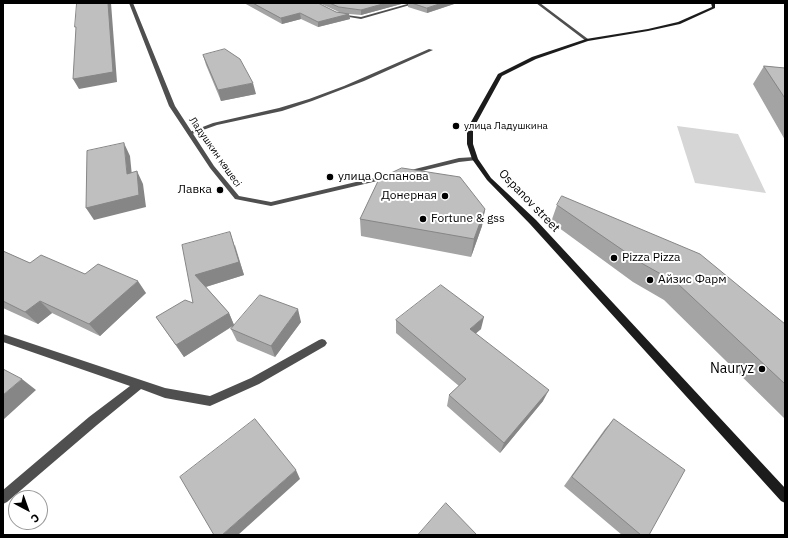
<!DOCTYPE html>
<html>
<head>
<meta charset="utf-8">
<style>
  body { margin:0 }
  #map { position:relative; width:788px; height:538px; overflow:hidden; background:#fff; font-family:"IBM Plex Sans",sans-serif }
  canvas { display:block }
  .frame { position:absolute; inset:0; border:4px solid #000; pointer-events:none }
  .north { position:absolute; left:8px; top:490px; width:40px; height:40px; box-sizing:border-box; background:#fff; border:1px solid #999; border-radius:50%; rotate:139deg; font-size:11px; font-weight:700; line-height:16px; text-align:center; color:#000 }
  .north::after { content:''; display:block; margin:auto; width:14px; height:18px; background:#000; clip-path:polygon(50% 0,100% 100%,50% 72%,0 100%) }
</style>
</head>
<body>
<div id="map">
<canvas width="788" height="538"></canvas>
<div class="frame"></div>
<div class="north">С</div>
</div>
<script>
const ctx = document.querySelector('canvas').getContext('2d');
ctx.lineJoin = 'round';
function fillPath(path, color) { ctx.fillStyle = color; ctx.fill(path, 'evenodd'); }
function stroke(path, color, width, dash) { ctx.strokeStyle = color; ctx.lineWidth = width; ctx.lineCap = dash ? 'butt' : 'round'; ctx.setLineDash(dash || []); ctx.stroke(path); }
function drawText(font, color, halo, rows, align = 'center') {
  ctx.font = font + ' "IBM Plex Sans",sans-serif'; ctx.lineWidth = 4; ctx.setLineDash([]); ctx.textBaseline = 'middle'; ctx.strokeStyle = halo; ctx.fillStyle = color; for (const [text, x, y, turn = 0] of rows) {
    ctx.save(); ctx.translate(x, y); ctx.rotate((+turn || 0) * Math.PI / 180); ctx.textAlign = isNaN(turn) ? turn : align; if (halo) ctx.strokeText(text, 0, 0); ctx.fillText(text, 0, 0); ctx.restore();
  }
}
const green = new Path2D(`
  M677,126L738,134L766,193L695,183Z`);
const lane = new Path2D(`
  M411,3H417L361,19L337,15L339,14L361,17Z
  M429,49L433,50L364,81L312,101L282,111L217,125L192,134L187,133L213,123L279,108L309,99L344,86Z
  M3,334L165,388L210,396L251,378L319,340L322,339L325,340L327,343L325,346L259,384L210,406L165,398L141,389L97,425L7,502L3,504V490L89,417L130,386L3,342Z`);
const street = new Path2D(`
  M129,3H133L175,106L214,166L239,196L271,202L390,174L393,176L390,178L271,206L235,199L210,168L169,106Z
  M536,3H540L588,39V41H586Z
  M475,157L477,158V160L459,162L405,175L402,173L403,172L459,158Z`);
const secondary = new Path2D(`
  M711,3H715V8L680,24L648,31L588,41L536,59L502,76L473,129V144L478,159L491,178L536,220L785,488V503L781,501L530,224L487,180L472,159L467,144V129L498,74L532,57L586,39L648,29L678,22L712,7Z`);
const wall = new Path2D(`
  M244,3H318L336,12H339L319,3H405L361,15L349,14L350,19L318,27L301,19L282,24Z
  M408,3H457L427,13L408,7Z
  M203,55L256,94L221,101L206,65Z
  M764,66L785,68V140L753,84Z
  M557,205L785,324V419L664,300L633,282L551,222Z
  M485,209L482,226L471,257L361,236L360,219Z
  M235,245L244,275L206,287L229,313L234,325L301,322L275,357L237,341L231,329L233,326L184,357L156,317L193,303Z
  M3,251L30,263L85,274L146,293L100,336L52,313L38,324L3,308Z
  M396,320L481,329L475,334L543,401L500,453L447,406L449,395L459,386L396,333Z
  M614,419L649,535H622L564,486L605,429Z`);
const shadedWall = new Path2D(`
  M108,3H111L117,82L79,89L73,79Z
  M386,3H405L361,15V10Z
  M442,3H457L427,13V8Z
  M300,13L301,19L282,24L281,18Z
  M349,14L350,19L318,27V22Z
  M253,83L256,94L221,101L218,90Z
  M124,143L130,156L133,186L127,174Z
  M137,171L143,184L146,207L94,220L86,208Z
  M485,209L482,226L471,257L474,239Z
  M230,232L244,275L202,288L195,275Z
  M138,281L146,293L100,336L89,324Z
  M40,301L52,313L38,324L25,312Z
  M298,309L301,322L275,357L271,346Z
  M229,313L234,325L184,357L176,345Z
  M484,317L481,329L467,341L470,329Z
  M22,379L36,390L3,420V395Z
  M549,390L543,401L500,453L504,443Z
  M296,470L300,479L238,535H222Z`);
const building = new Path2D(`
  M77,3H108L113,72L73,79L76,27H75Z
  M253,3H318L336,12L349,14L318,22L300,13L281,18Z
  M330,3H386L361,10L339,7Z
  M412,3H442L427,8Z
  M225,49L240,59L253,83L218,90L203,55Z
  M764,66L785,68V98Z
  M124,143L127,174L137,171L139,195L86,208L87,151Z
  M402,168L460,177L485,209L474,239L360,219L379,179Z
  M562,196L700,254L785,324V384L677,283L643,264L557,205Z
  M230,232L239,262L195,275L229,313L176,345L156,317L185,300L193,303L182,245Z
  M3,251L30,263L41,255L85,274L98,264L138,281L89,324L40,301L25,312L3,301Z
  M441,285L484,317L470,329L549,390L504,443L449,395L466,379L396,320Z
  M260,295L298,309L271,346L231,329Z
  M3,369L22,379L3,395Z
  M255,419L296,470L222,535H214L180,477Z
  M614,419L685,470L649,535H641L572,477Z
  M446,503L477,535H418Z`);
const markers = [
  [456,126,4,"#000"],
  [330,177,4,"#000"],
  [220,190,4,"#000"],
  [445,196,4,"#000"],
  [423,219,4,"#000"],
  [614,258,4,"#000"],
  [650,280,4,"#000"],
  [762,369,4,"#000"]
];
const farPoinames = [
  ["улица Ладушкина",464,126]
];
const farStreetnames = [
  ["Ладушкин көшесі",215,152,55]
];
const poiNames = [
  ["улица Оспанова",338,177],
  ["Лавка",212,190,"right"],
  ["Донерная",437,196,"right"],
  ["Fortune & gss",431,219],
  ["Pizza Pizza",622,258],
  ["Айзис Фарм",658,280]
];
const streetNames = [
  ["Ospanov street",529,201,46]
];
const nearPoinames = [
  ["Nauryz",754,369]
];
fillPath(green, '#d6d6d6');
fillPath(lane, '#4f4f4f');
fillPath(street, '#4f4f4f');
fillPath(secondary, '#1c1c1c');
fillPath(wall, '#a4a4a4');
fillPath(shadedWall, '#868686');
fillPath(building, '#bfbfbf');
stroke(building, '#868686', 1);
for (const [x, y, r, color] of markers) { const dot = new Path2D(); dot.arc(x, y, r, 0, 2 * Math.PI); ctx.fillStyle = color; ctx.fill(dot); stroke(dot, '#fff', 1.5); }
drawText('10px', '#000', '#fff', farPoinames, 'left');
drawText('10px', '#000', '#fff', farStreetnames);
drawText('12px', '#000', '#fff', poiNames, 'left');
drawText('12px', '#000', '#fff', streetNames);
drawText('14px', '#000', '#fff', nearPoinames, 'right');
</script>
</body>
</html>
